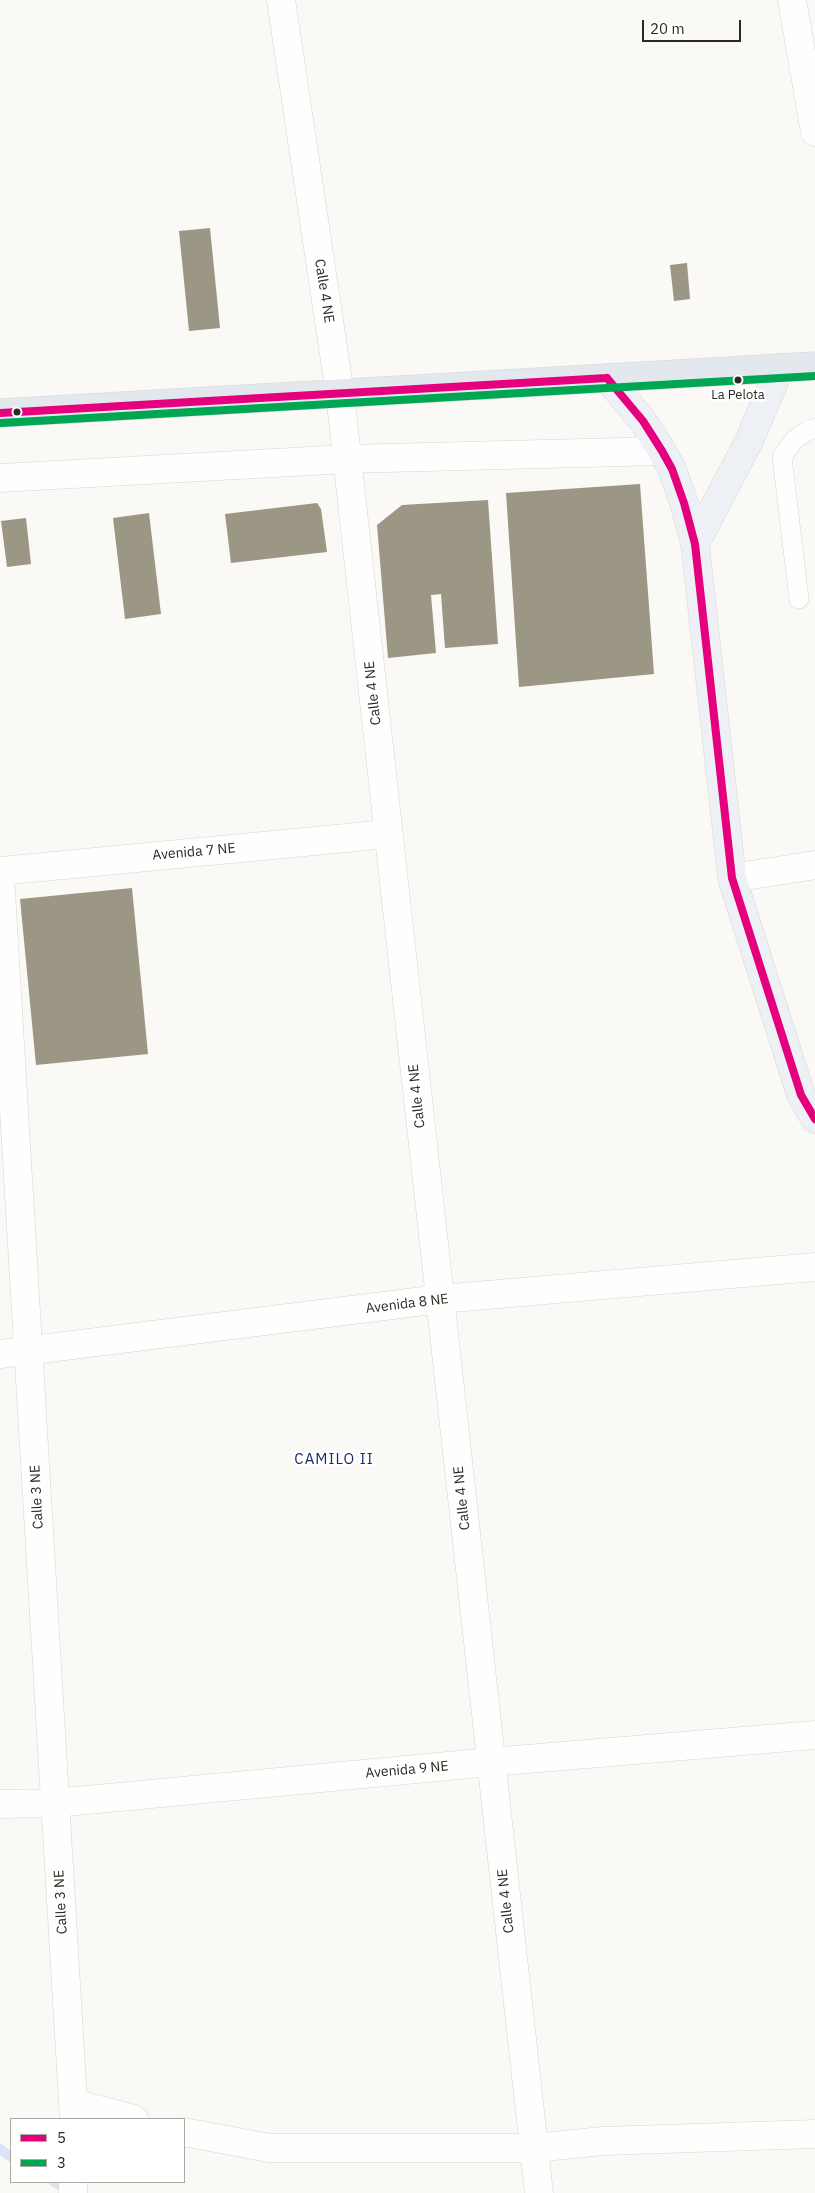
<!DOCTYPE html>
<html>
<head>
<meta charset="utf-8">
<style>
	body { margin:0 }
	#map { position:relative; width:815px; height:2193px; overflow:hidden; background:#fbf9f5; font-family:"IBM Plex Sans",sans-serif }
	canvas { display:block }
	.legend { position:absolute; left:10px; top:2118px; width:175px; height:65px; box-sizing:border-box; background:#fff; border:1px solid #aba9a6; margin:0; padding:6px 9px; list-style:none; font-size:15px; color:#2c2921 }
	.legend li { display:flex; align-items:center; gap:10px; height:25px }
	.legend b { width:25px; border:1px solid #aba9a6 }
	.scale { position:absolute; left:642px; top:20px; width:99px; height:22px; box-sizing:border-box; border:2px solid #2c2921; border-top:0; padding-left:6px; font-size:15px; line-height:18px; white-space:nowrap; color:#2c2921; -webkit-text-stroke:4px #fff; paint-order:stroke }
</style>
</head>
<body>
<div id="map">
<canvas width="815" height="2193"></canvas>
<ul class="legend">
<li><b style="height:6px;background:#e5007d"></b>5</li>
<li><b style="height:6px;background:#00a651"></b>3</li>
</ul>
<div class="scale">20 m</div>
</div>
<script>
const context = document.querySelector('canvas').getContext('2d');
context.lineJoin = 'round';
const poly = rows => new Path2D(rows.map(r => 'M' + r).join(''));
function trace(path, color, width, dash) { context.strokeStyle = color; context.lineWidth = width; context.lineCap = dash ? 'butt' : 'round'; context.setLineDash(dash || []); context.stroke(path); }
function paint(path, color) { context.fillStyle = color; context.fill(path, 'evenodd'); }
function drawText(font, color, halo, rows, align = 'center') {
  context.font = font + ' "IBM Plex Sans",sans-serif'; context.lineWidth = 5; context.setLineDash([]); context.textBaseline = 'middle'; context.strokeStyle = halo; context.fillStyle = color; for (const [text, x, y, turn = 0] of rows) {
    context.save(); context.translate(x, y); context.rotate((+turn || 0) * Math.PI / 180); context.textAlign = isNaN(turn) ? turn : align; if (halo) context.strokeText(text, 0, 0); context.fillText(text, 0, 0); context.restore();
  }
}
const stream = poly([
	[0,2149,11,2157],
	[54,2182,70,2191]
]);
const building = poly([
	[210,228,220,328,189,331,179,231],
	[687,263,690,299,674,301,670,265],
	[640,484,654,674,519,687,506,493],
	[488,500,498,644,445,648,441,594,431,595,436,653,388,658,377,525,402,505],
	[317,503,321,509,327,552,231,563,225,514],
	[149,513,161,614,125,619,113,518],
	[26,518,31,564,7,567,1,521],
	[132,888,148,1054,36,1065,20,899]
]);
const lane = poly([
	[799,599,782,457,794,440,807,431,815,428]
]);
const street = poly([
	[281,0,340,394,539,2193],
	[792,0,815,132],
	[0,478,347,459,662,451],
	[0,871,388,834],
	[0,875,74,2119],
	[732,878,815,865],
	[0,1354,440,1299,815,1267],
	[0,1804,55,1803,491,1762,815,1735],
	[73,2103,134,2119],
	[184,2132,269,2148,534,2148,603,2141,815,2134],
	[73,2193,73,2182]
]);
const primary = poly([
	[607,378,643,421,662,451,672,469,684,503,695,544,732,878,801,1095,815,1119],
	[695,544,749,441,780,368]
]);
const highway = poly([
	[0,413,815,366]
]);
const bus1 = poly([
	[607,378,643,421,662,451,672,469,684,503,695,544,732,878,801,1095,815,1119],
	[0,413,607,378]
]);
const bus2 = poly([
	[1,423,815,376]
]);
const markers = [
	[738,380,4.5,"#2c2921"],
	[17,412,4.5,"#2c2921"]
];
const busNames = [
	["La Pelota",738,395]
];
const streetNames = [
	["Calle 4 NE",324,291,81],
	["Calle 4 NE",373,693,-96],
	["Avenida 7 NE",194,852,-5],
	["Calle 4 NE",417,1096,-96],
	["Avenida 8 NE",407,1304,-7],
	["Calle 3 NE",37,1497,-93],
	["Calle 4 NE",462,1498,-96],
	["Avenida 9 NE",407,1770,-5],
	["Calle 4 NE",506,1901,-96],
	["Calle 3 NE",61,1902,-93]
];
const neighbourhoodNames = [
	["CAMILO II",334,1460]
];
trace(stream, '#d9e4f9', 10);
paint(building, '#9c9684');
trace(lane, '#d8d5cf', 20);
trace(street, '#d8d5cf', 29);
trace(primary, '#d7d6d3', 29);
trace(highway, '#d7d6d3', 29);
trace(lane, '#fefefe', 19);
trace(street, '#fefefe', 28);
trace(primary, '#edf0f5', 28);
trace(highway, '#e3e7ee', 28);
trace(bus1, '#e5007d', 8);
trace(bus2, '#00a651', 8);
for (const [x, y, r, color] of markers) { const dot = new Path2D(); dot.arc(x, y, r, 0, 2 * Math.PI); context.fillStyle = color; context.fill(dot); trace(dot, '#fff', 2); }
drawText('13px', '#2c2921', '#fff', busNames);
drawText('14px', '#2c2921', '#fff', streetNames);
context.letterSpacing = '1px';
drawText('15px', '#162d63', '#fff', neighbourhoodNames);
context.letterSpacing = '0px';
</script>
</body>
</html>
